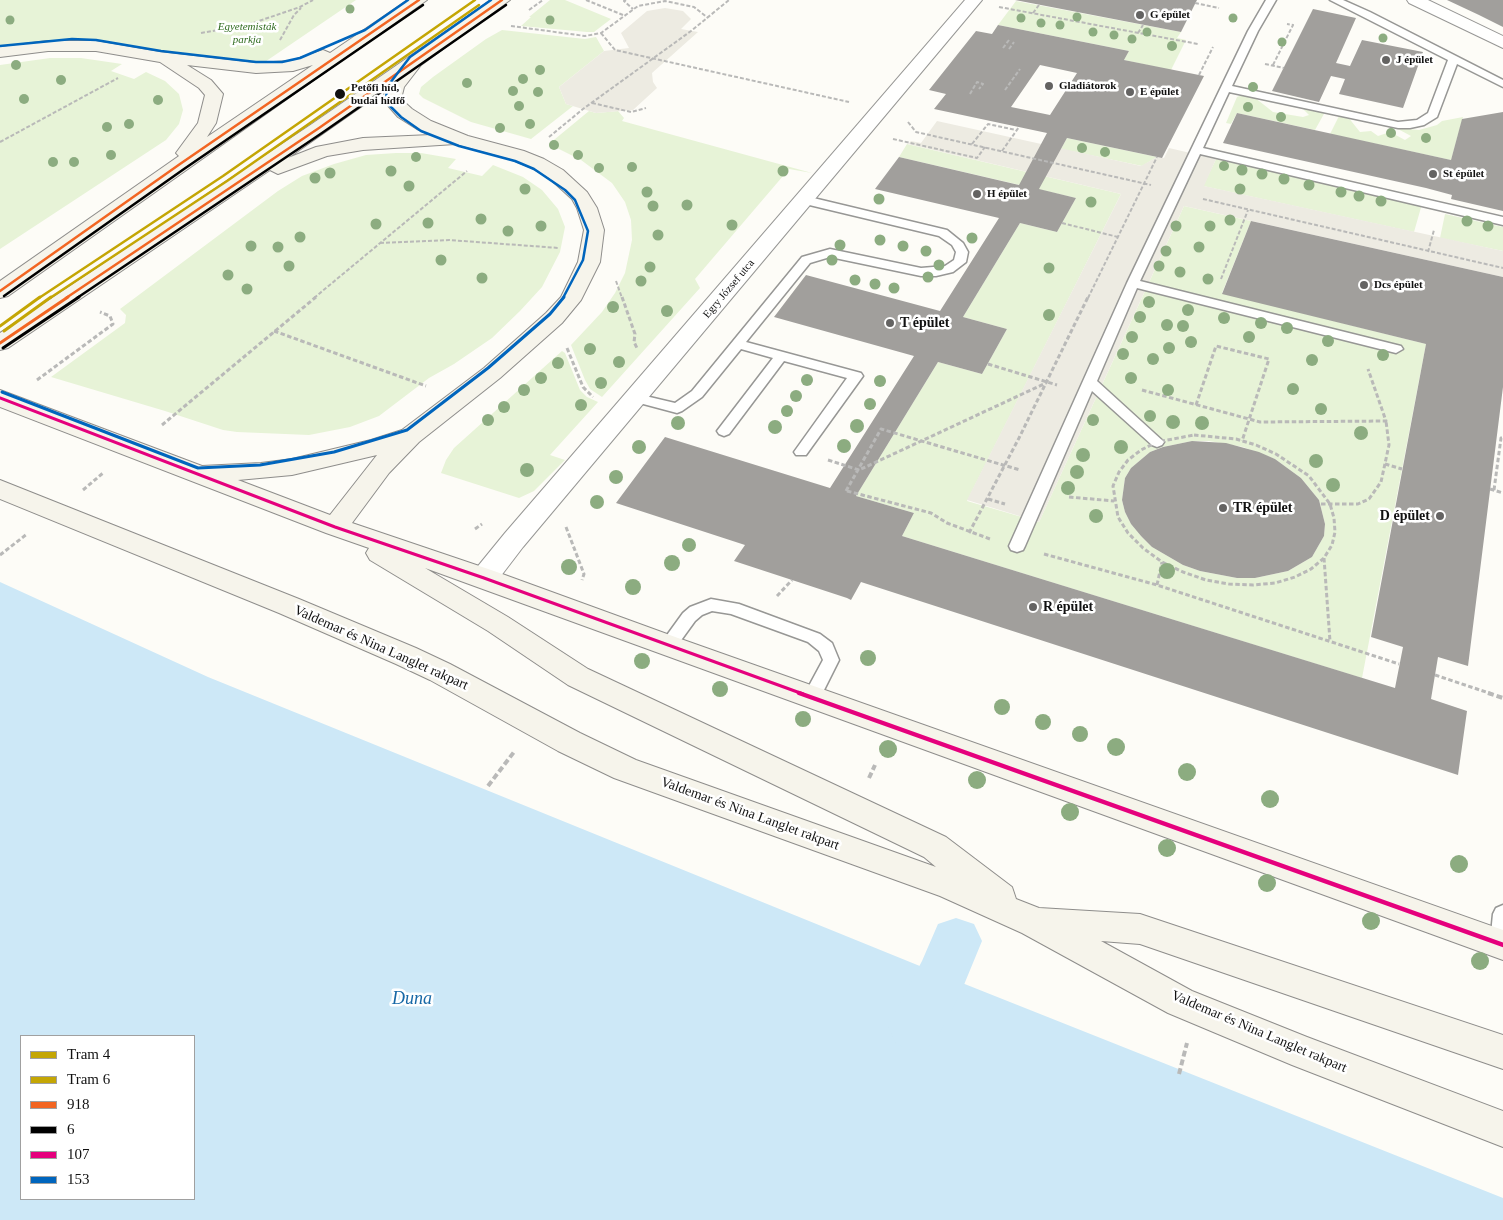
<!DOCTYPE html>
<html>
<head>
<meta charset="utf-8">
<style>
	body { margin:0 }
	#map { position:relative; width:1503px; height:1220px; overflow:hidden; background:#fdfcf7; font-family:"Times New Roman",serif }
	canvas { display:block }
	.legend { position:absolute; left:20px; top:1035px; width:175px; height:165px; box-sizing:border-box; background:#fff; border:1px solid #a0a0a0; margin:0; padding:6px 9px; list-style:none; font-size:15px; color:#111 }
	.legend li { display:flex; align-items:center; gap:10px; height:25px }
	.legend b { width:25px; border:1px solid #a0a0a0 }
</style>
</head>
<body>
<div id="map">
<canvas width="1503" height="1220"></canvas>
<ul class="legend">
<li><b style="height:6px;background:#c4a604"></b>Tram 4</li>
<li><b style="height:6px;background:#c4a604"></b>Tram 6</li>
<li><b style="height:6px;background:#f26522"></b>918</li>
<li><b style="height:6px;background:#000"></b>6</li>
<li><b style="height:6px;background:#e5007d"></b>107</li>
<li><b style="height:6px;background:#0065bd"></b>153</li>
</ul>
</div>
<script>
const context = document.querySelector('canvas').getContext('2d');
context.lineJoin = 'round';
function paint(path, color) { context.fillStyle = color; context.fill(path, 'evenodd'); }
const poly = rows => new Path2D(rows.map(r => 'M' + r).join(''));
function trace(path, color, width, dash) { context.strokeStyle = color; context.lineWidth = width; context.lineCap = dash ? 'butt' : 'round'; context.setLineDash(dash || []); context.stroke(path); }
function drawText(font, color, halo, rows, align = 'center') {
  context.font = font + ' "Times New Roman",serif'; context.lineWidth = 5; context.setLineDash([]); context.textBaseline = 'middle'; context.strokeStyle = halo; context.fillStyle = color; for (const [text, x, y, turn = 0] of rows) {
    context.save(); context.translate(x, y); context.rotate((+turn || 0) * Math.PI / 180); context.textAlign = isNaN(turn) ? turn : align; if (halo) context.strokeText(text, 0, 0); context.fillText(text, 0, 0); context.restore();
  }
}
const green = poly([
	[0,0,356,0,256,68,96,46,0,52],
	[550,0,565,0,611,19,594,32,587,32,521,26,531,17,529,17],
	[1016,1,1181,32,1177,38,1186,40,1171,70,1124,60,1129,51,998,25],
	[502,30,585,39,596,37,604,51,559,87,566,104,573,106,531,139,471,122,423,98,419,94,421,87,433,77,486,39],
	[50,58,81,58,122,64,111,71,134,79,146,72,165,81,179,94,183,110,179,124,166,140,0,249,0,65],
	[1242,95,1254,97,1273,112,1303,117,1309,115,1301,107,1325,112,1315,130,1237,113,1231,124,1226,123,1237,97],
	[589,111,596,113,618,111,624,118,622,121,812,173,789,169,695,279,700,288,602,397,590,389,585,380,571,345,602,312,615,293,625,273,632,240,631,220,625,202,612,183,581,160,549,144],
	[1339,116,1348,117,1360,132,1371,131,1378,136,1390,132,1405,140,1411,136,1396,128,1419,130,1437,125,1442,121,1463,117,1451,160,1330,134],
	[1067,138,1157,157,1142,166,1061,149],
	[907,144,1121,194,967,501,1039,522,1184,206,1251,221,1222,293,1426,344,1362,678,902,536,914,513,856,496,938,362,982,374,1007,329,963,317,1020,223,1057,232,1076,198,899,157],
	[1192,441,1209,441,1243,447,1275,459,1301,478,1319,500,1325,524,1324,536,1312,557,1288,571,1255,578,1237,578,1200,571,1183,565,1152,547,1141,536,1131,524,1125,512,1122,500,1125,478,1131,468,1150,452,1163,447],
	[396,153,421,153,456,159,448,168,482,176,493,165,523,177,542,190,558,209,565,227,560,252,542,287,520,311,492,338,454,364,429,378,379,416,350,427,309,435,237,432,223,430,165,411,51,377,125,323,126,315,120,309,278,191,302,176,334,164,366,155],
	[1216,159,1422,204,1414,232,1203,186],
	[1445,214,1503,227,1503,251,1440,238],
	[562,351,565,353,580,390,587,397,598,402,550,455,565,460,534,491,519,498,441,473,446,460,454,448]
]);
const plaza = poly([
	[665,8,683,11,691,19,681,29,698,32,652,73,653,82,657,88,633,110,596,113,566,104,559,87,604,51,629,48,621,33,647,11],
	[937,121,1141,166,1157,157,1164,158,1169,148,1216,159,1204,186,1503,251,1503,277,1184,206,1039,522,967,500,1121,194,908,144,911,141,921,143]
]);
const water = poly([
	[0,582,208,677,942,975,1503,1198,1503,1220,0,1220],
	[21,1036,194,1036,194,1199,21,1199]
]);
const canal = poly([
	[956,918,974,924,982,941,961,992,934,1044,915,1052,896,1044,888,1026,922,961,938,924,956,918]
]);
const building = poly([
	[1015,0,1197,0,1181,32],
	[1447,0,1503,0,1503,27,1479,15],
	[1313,9,1356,18,1336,63,1350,66,1362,40,1423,52,1403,108,1339,94,1345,79,1331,76,1319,102,1272,91],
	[998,25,1129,51,1124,60,1204,76,1162,158,1067,138,1039,189,1076,198,1057,232,1020,223,963,317,1007,329,982,374,938,362,856,496,914,513,902,536,1395,688,1403,647,1371,637,1426,344,1222,294,1251,221,1503,277,1503,387,1468,666,1438,657,1431,699,1467,711,1458,775,861,582,851,600,847,598,734,561,745,545,616,503,665,437,830,488,914,356,774,317,806,275,940,311,999,218,875,189,899,157,1019,185,1047,133,934,109,946,94,929,90,976,31,992,34],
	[1040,65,1077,73,1050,115,1011,107],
	[1503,112,1503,211,1451,199,1452,195,1426,188,1223,143,1237,113,1451,160,1462,119],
	[1192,441,1226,443,1259,452,1275,459,1301,478,1319,500,1325,524,1324,536,1312,557,1288,571,1255,578,1237,578,1200,571,1183,565,1152,547,1141,536,1131,524,1125,512,1122,500,1125,478,1131,468,1150,452,1163,447]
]);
const pathFar2 = poly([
	[586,0,623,15],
	[626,0,624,1,633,9],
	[1195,3,1219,8],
	[999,7,1198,44],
	[529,10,543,0],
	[1033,13,1039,5],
	[511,26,585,36,601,33,638,6,665,1,694,7,708,18],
	[201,33,247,25,300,7,313,0],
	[601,33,615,50,849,102],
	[1138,33,1143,25],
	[280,40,294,15,301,8],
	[1003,48,1009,40],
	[1009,49,1014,42],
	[1265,64,1284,68],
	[1273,65,1293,25,1287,24],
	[1199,75,1213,47],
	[1005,90,1020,69],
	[970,94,977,82,983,84,979,89],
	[592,103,631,112,646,108],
	[908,122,916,132,1151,185],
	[549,137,583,109,691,31,729,0],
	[893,139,977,158,985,147],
	[0,142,118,78],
	[972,144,988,124,1016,130],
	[1002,151,1019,127],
	[1203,199,1503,268],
	[1062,223,1118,237],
	[380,243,449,240,559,248],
	[1428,252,1434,230],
	[1221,279,1248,210],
	[616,281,622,298],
	[314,298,467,171],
	[1088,298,1157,157]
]);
const pathFar1 = poly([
	[622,297,635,334,634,342,637,348],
	[274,331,426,386],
	[567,348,583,387,593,397],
	[988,364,1057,385],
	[37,380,113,324,110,316,100,312],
	[1142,390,1260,422,1386,421,1368,369],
	[1196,405,1216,346,1269,359,1242,441],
	[162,425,316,297],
	[1194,435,1236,439,1256,445,1276,454,1309,476,1330,504,1334,518,1335,532,1332,545,1324,558,1311,569,1295,577,1275,583,1253,585,1229,584,1206,580,1183,572,1162,562,1143,548,1128,533,1118,517,1113,486,1119,472,1128,460,1141,450,1157,442,1194,435],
	[828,460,859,470,1046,383],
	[1385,464,1402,469],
	[1490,489,1503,493],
	[83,490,103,473],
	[1494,490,1501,438,1503,438],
	[846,491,881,429,1020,470],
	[847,491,931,513,947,523,990,539],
	[1069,497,1114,501],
	[988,499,1005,504],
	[1321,504,1358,504,1369,499,1381,482,1389,445,1386,421],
	[566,527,584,574,582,580],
	[475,529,482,524],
	[969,533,1019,438,1088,297],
	[1044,554,1157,585,1399,664],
	[0,555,27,534],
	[1324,558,1330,641],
	[1157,585,1162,562],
	[777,596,792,580],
	[1435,675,1492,694]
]);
const path = poly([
	[1488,693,1503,698],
	[869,778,875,765],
	[488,786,514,752],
	[1179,1074,1187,1043]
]);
const lane = poly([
	[1266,0,1276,0,1258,31,1232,86,1398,122,1417,120,1428,113,1448,60,1330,0,1343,0,1370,12,1503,80,1503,87,1457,64,1437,117,1424,125,1410,128,1398,128,1229,92,1203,148,1503,217,1503,225,1200,154,1140,281,1401,346,1403,349,1396,353,1137,288,1097,381,1164,442,1162,445,1157,447,1152,445,1092,391,1025,546,1023,550,1017,552,1011,550,1009,546,1127,283,1248,31,1266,0],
	[805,196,947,230,963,243,968,252,966,262,953,272,936,276,921,276,830,257,810,263,746,342,861,373,863,376,806,455,796,455,794,452,847,378,784,361,729,434,724,436,719,434,717,431,773,358,741,349,702,397,682,411,677,413,632,401,630,398,632,395,637,394,675,403,692,391,802,257,830,249,921,268,945,266,954,260,956,252,952,245,939,236,801,203,799,200,801,197,805,196],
	[711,599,739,604,820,634,832,643,839,660,818,702,812,704,806,702,803,697,823,660,819,651,808,642,731,614,712,611,702,615,695,621,674,650,668,652,662,650,660,646,662,642,683,613,690,607,711,599],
	[1503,905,1503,952,1500,953,1493,950,1490,944,1493,914,1496,908,1503,905]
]);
const street = poly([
	[965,0,982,0,523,547,494,585,484,588,474,585,471,578,474,571,505,533,965,0],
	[1407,0,1428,0,1503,36,1503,48,1409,3,1407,0]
]);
const secondary = poly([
	[408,0,427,0,8,296,0,298,0,281,179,156,176,153,198,123,205,95,199,88,160,62,96,51,48,51,0,57,0,47,48,41,96,41,160,52,256,63,291,61,323,50,330,53,408,0],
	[187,65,256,73,293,71,313,65,207,137,216,123,223,94,211,80,187,65],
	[491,0,510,0,421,65,404,87,401,99,412,109,431,121,468,136,524,151,544,159,563,170,587,192,597,208,604,230,600,262,581,300,562,323,500,378,419,442,389,473,352,523,494,571,678,638,1503,930,1503,960,425,568,508,617,588,669,946,837,1012,887,1016,899,1039,908,1140,914,1503,1035,1503,1069,1140,944,1101,941,1192,991,1307,1037,1503,1111,1503,1147,1292,1065,1168,1013,1022,933,940,896,614,778,558,751,430,680,396,664,279,613,0,499,0,480,299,599,416,648,450,664,580,733,636,760,936,867,924,857,568,685,488,631,370,560,366,553,369,548,326,533,0,407,0,390,202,466,261,463,292,459,371,440,402,430,484,368,546,313,561,297,578,262,584,230,577,208,572,199,549,178,530,167,510,159,455,144,363,150,327,156,278,174,270,170,8,348,0,350,0,333,312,124,491,0],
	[385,90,383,100,398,117,417,129,431,135,363,138,316,147,288,158,385,90],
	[377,455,330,515,238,480,292,475,377,455]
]);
const bus1Far1 = poly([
	[0,291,180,164,419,0],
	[66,298,319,128,502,0]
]);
const bus1 = poly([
	[0,343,68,297]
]);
const bus2Far1 = poly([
	[4,296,184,169,423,5],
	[77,298,322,133,506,5]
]);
const bus2 = poly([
	[3,348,79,297]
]);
const bus3Far1 = poly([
	[0,398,335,527,484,578,803,694]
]);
const bus3 = poly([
	[799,693,1503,945]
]);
const bus4Far1 = poly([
	[491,0,410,57,390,83,386,96,387,103,401,117,421,131,459,146,515,161,534,169,565,190,575,200,588,231,583,260,563,298],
	[0,46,72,39,96,40,161,51,256,62,282,62,300,58,365,30,408,0]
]);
const bus4 = poly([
	[2,392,198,468,260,465,334,452,407,430,488,368,550,314,564,297]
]);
const tram1Far1 = poly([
	[39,298,223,176,475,0]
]);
const tram1 = poly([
	[0,326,40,297]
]);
const tram2Far1 = poly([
	[50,298,227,181,479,5]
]);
const tram2 = poly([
	[4,331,51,297]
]);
const trees = [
	[350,9,4.5],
	[1077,17,4.5],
	[1021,18,4.5],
	[1233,18,4.5],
	[10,20,4.5],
	[550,20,4.5],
	[1041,23,4.5],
	[1060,25,4.5],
	[1093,32,4.5],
	[1147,32,4.5],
	[1114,35,4.5],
	[1383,38,4.5],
	[1132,39,4.5],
	[1282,42,4.5],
	[1172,46,5],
	[16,65,5],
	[540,70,5],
	[523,79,5],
	[61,80,5],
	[467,83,5],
	[1253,87,5],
	[513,91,5],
	[538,92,5],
	[24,99,5],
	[158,100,5],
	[519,106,5],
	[1248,107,5],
	[1281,117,5],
	[129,124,5],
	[530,124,5],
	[107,127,5],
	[500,128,5],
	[1391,133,5],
	[1426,138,5],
	[554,145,5],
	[1082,148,5],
	[1105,152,5],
	[111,155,5],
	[578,155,5],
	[416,157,5],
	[53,162,5],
	[74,162,5],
	[1224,166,5],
	[632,167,5],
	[599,168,5],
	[1242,170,5.5],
	[391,171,5.5],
	[783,171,5.5],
	[330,173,5.5],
	[1262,174,5.5],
	[315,178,5.5],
	[1284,179,5.5],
	[1309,185,5.5],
	[409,186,5.5],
	[525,189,5.5],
	[1240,189,5.5],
	[647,192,5.5],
	[1341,192,5.5],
	[1359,196,5.5],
	[879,199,5.5],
	[1381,201,5.5],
	[1091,202,5.5],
	[687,205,5.5],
	[653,206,5.5],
	[481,219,5.5],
	[1230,220,5.5],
	[1467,221,5.5],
	[428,223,5.5],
	[376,224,5.5],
	[732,225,5.5],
	[541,226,5.5],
	[1176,226,5.5],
	[1210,226,5.5],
	[1488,226,5.5],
	[508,231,5.5],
	[658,235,5.5],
	[300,237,5.5],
	[972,238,5.5],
	[880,240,5.5],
	[840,245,5.5],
	[251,246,5.5],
	[903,246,5.5],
	[278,247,5.5],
	[1199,247,5.5],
	[926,251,5.5],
	[1166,251,5.5],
	[441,260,5.5],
	[832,260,5.5],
	[939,265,5.5],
	[289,266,5.5],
	[1159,266,5.5],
	[650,267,5.5],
	[1049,268,5.5],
	[1180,272,5.5],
	[228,275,5.5],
	[928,277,5.5],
	[482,278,5.5],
	[1208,279,5.5],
	[855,280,5.5],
	[641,281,5.5],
	[875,284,5.5],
	[894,288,5.5],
	[247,289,5.5],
	[1149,302,6],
	[613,307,6],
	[1188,310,6],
	[667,311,6],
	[1049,315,6],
	[1140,317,6],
	[1224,318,6],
	[1261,323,6],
	[1167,325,6],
	[1183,326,6],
	[1287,328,6],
	[1132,337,6],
	[1249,337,6],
	[1328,341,6],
	[1191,342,6],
	[1169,348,6],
	[590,349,6],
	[1123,354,6],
	[1383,355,6],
	[1153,359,6],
	[1312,360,6],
	[619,362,6],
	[558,363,6],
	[541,378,6],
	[1131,378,6],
	[807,380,6],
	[880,381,6],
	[601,383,6],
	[1293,389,6],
	[524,390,6],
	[1168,390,6],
	[796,396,6],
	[870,404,6],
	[581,405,6],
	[504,407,6],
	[1321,409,6],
	[787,411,6],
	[1150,416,6],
	[488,420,6],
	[1093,420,6],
	[1173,422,7],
	[678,423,7],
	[1202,423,7],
	[857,426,7],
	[775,427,7],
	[1361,433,7],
	[844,446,7],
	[639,447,7],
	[1121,447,7],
	[1083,455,7],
	[1316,461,7],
	[527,470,7],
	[1077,472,7],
	[616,477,7],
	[1333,485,7],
	[1068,488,7],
	[597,502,7],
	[1096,516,7],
	[689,545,7],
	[672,563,8],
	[569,567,8],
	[1167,571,8],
	[633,587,8],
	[868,658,8],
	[642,661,8],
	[720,689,8],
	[1002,707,8],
	[803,719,8],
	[1043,722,8],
	[1080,734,8],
	[1116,747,9],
	[888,749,9],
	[1187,772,9],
	[977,780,9],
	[1270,799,9],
	[1070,812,9],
	[1167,848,9],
	[1459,864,9],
	[1267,883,9],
	[1371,921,9],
	[1480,961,9]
];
const markers = [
	[1140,15,5,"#646362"],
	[1386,60,5,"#646362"],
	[1049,86,5,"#646362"],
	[1130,92,5,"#646362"],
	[340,94,6,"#111"],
	[1433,174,5,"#646362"],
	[977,194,5,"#646362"],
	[1364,285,5,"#646362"],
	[890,323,5,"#646362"],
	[1223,508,5,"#646362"],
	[1440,516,5,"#646362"],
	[1033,607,5,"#646362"]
];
const farPoinames = [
	["G épület",1150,15],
	["J épület",1396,60],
	["Gladiátorok",1059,86],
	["E épület",1140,92],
	["St épület",1443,174],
	["H épület",987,194],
	["Dcs épület",1374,285]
];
const farParknames = [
	["Egyetemisták",247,27],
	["parkja",247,40]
];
const farStopnames = [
	["Petőfi híd,",351,88],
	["budai hídfő",351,101]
];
const farStreetnames = [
	["Egry József utca",729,289,-50]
];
const poiNames = [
	["T épület",900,323],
	["TR épület",1233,508],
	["D épület",1430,516,"right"],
	["R épület",1043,607]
];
const streetNames = [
	["Valdemar és Nina Langlet rakpart",381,648,24],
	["Valdemar és Nina Langlet rakpart",750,814,20],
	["Valdemar és Nina Langlet rakpart",1259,1032,23]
];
const nearWaternames = [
	["Duna",412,999]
];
paint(green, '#e7f3d7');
paint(plaza, '#edebe2');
paint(water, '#cde8f7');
paint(canal, '#cde8f7');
paint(building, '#a19f9c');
trace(lane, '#979795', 3);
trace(street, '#979795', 2);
trace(secondary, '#8e8d8b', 2);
trace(pathFar2, '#b9b9b8', 2, [4, 2]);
trace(pathFar1, '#b9b9b8', 3, [4.5, 2.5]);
trace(path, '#b9b9b8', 4, [6, 3]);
paint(lane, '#fffffe');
paint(street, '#fffffe');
paint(secondary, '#f6f4eb');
trace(bus1Far1, '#f26522', 2.5);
trace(bus1, '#f26522', 3);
trace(bus2Far1, '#000', 2.5);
trace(bus2, '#000', 3);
trace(bus3Far1, '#e5007d', 3);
trace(bus3, '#e5007d', 4.5);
trace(bus4Far1, '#0065bd', 2.5);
trace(bus4, '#0065bd', 3);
trace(tram1Far1, '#c4a604', 2.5);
trace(tram1, '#c4a604', 3);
trace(tram2Far1, '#c4a604', 2.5);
trace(tram2, '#c4a604', 3);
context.fillStyle = '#8cac80';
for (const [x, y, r] of trees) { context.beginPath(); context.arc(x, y, r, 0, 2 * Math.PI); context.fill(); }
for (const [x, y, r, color] of markers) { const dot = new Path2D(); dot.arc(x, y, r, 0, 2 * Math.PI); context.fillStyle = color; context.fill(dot); trace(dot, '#fff', 2); }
drawText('bold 11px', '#111', '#fff', farPoinames, 'left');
drawText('italic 11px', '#2f6b1f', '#fff', farParknames);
drawText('bold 11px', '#111', '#fff', farStopnames, 'left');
drawText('11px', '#111', '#fff', farStreetnames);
drawText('bold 14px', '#111', '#fff', poiNames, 'left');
drawText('14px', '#111', '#fff', streetNames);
drawText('italic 18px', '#1768a6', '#fff', nearWaternames);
</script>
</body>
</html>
